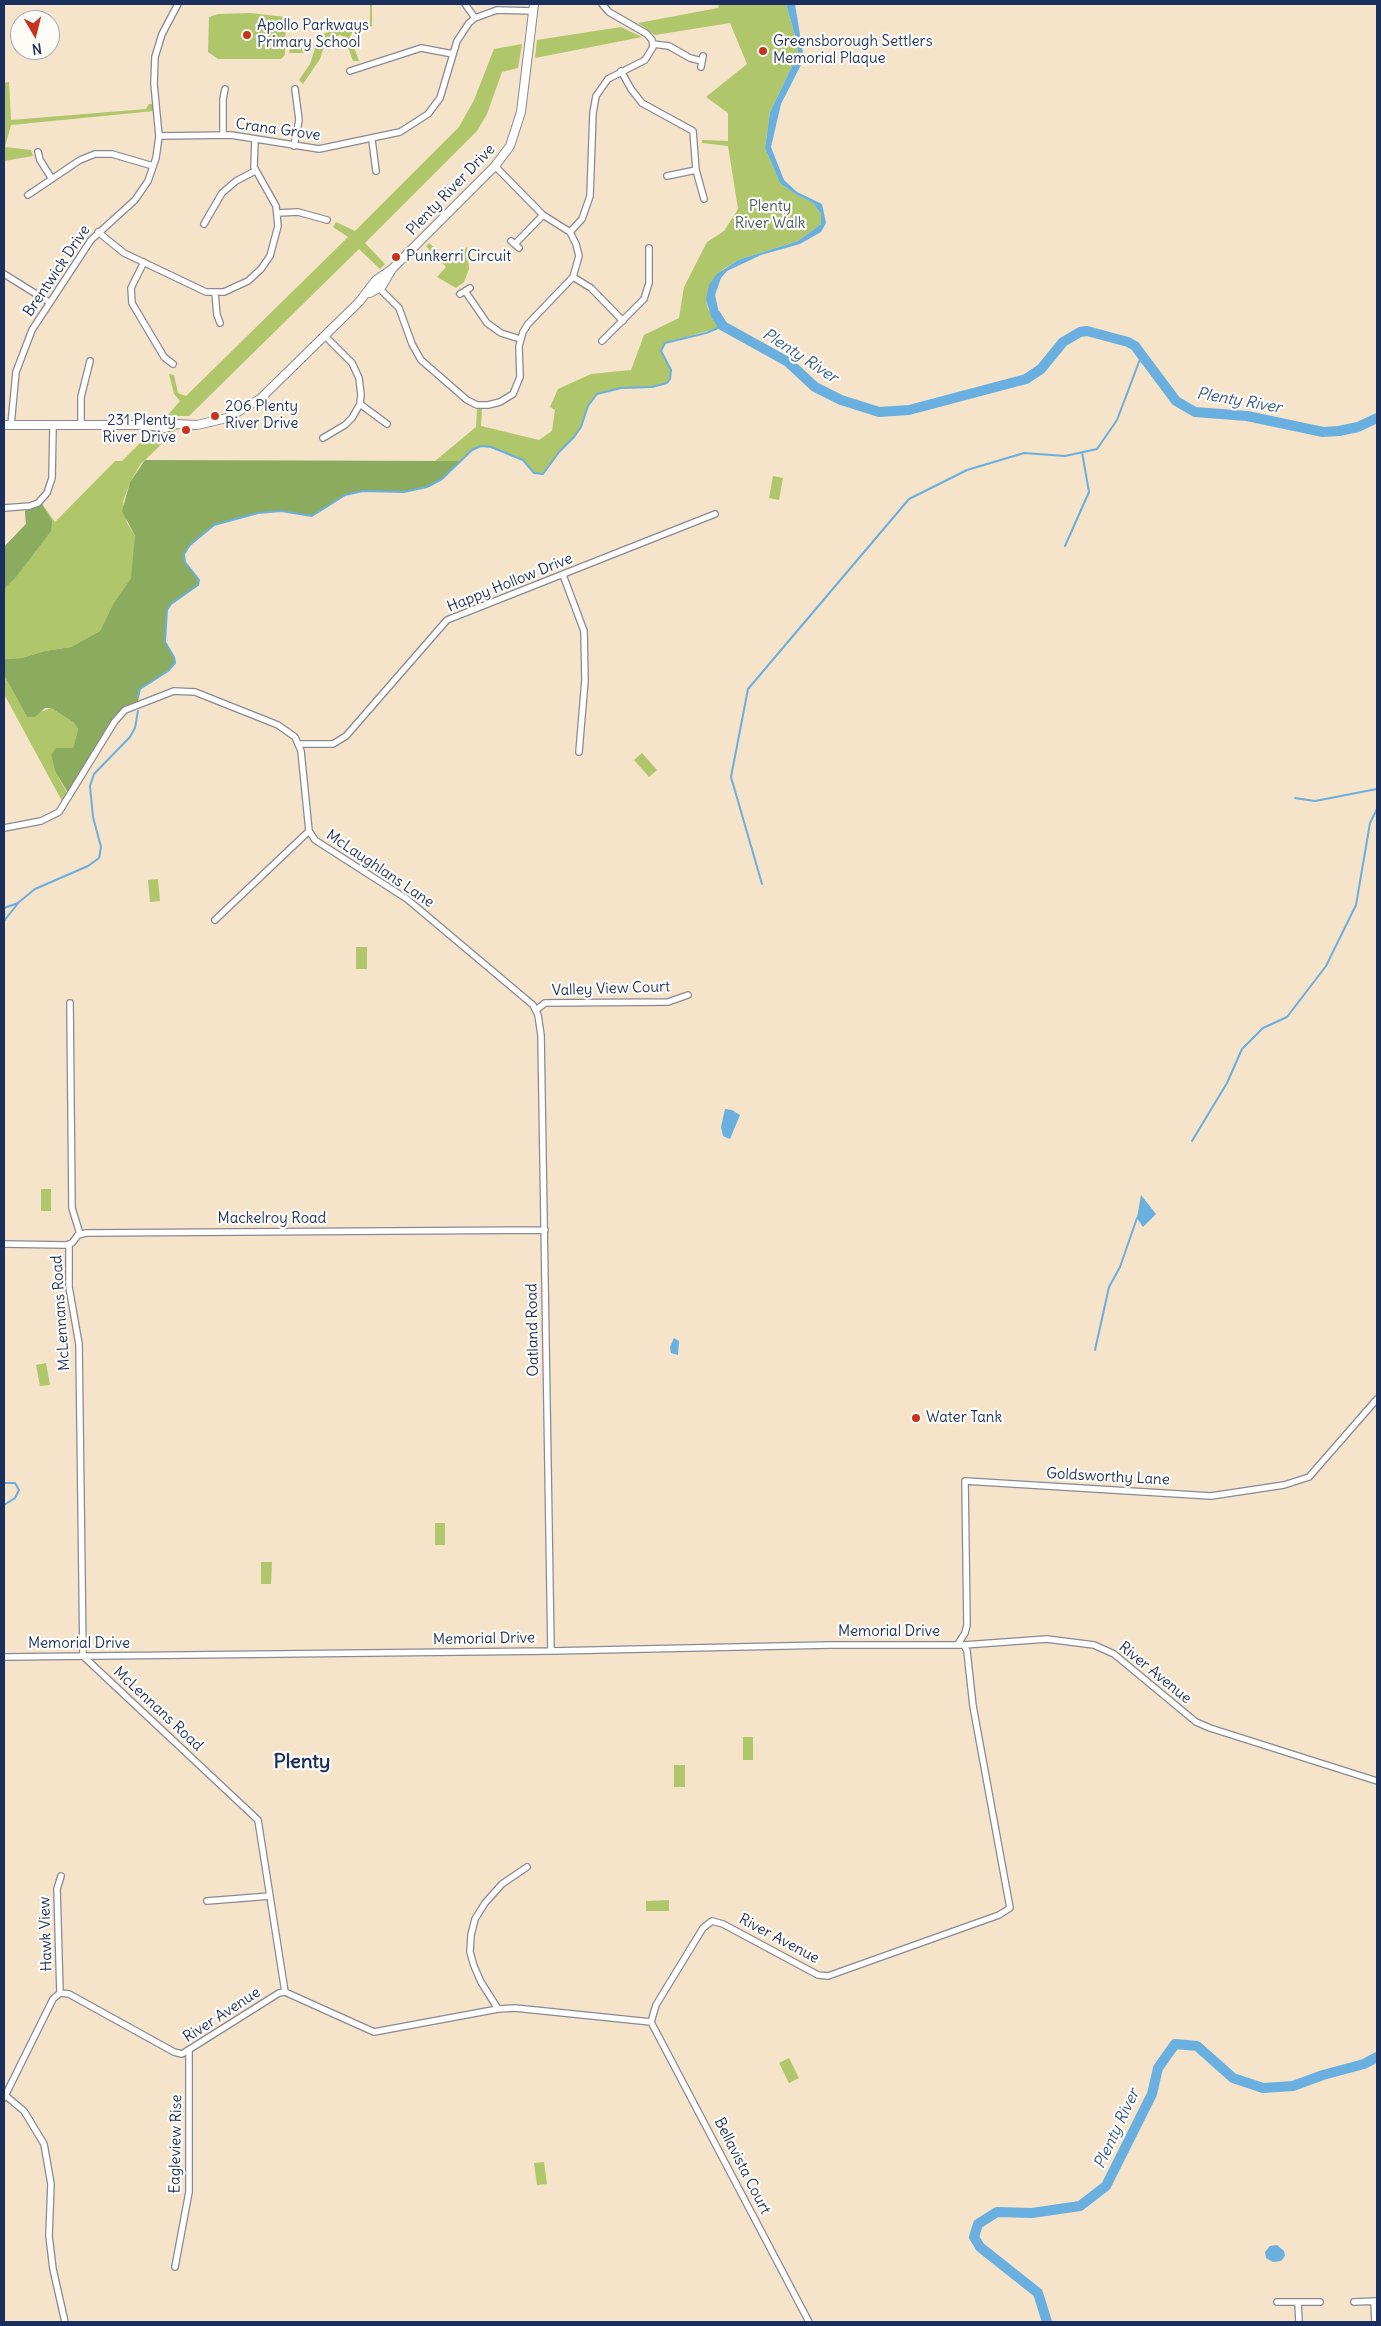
<!DOCTYPE html>
<html>
<head>
<meta charset="utf-8">
<style>
	body { margin:0 }
	#map { position:relative; width:1381px; height:2326px; overflow:hidden; background:#f5e3ca; font-family:Delius,sans-serif }
	canvas { display:block }
	.frame { position:absolute; inset:0; border:5px solid #1b2f5e; pointer-events:none }
	.north { position:absolute; left:10px; top:10px; width:50px; height:50px; box-sizing:border-box; background:#fdfcf7; border:1px solid #a3aaba; border-radius:50%; rotate:172deg; font-size:14px; font-weight:700; line-height:20px; text-align:center; color:#1b2f5e }
	.north::after { content:''; display:block; margin:auto; width:18px; height:22px; background:#c8321e; clip-path:polygon(50% 0,100% 100%,50% 72%,0 100%) }
</style>
</head>
<body>
<div id="map">
<canvas width="1381" height="2326"></canvas>
<div class="frame"></div>
<div class="north">N</div>
</div>
<script>
const context = document.querySelector('canvas').getContext('2d');
context.lineJoin = 'round';
function paint(path, color) { context.fillStyle = color; context.fill(path, 'evenodd'); }
const poly = rows => new Path2D(rows.map(r => 'M' + r).join(''));
function trace(path, color, width, dash) { context.strokeStyle = color; context.lineWidth = width; context.lineCap = dash ? 'butt' : 'round'; context.setLineDash(dash || []); context.stroke(path); }
function drawText(font, color, halo, rows, align = 'center') {
  context.font = font + ' Delius,sans-serif'; context.lineWidth = 4.5; context.setLineDash([]); context.textBaseline = 'middle'; context.strokeStyle = halo; context.fillStyle = color; for (const [text, x, y, turn = 0] of rows) {
    context.save(); context.translate(x, y); context.rotate((+turn || 0) * Math.PI / 180); context.textAlign = isNaN(turn) ? turn : align; if (halo) context.strokeText(text, 0, 0); context.fillText(text, 0, 0); context.restore();
  }
}
const green = poly([
	[370,4,372,4,372,26,353,32,350,36,359,61,353,61,344,37,340,35,326,40,320,59,303,84,299,80,310,64,319,36,330,31,347,30,368,25,370,21],
	[719,4,786,4,797,43,798,54,770,112,765,148,780,183,795,194,813,203,821,214,821,224,798,241,738,260,722,270,706,300,708,309,721,327,665,343,661,351,671,370,670,379,667,383,652,387,621,388,597,394,588,406,581,427,574,437,559,452,543,474,534,473,523,460,490,447,481,446,472,450,460,461,435,461,476,427,477,409,482,409,481,426,539,440,552,431,555,410,550,407,558,389,591,374,631,370,644,335,679,318,684,287,707,242,724,231,738,209,728,146,702,143,702,140,728,141,728,113,706,97,747,64,730,23,655,35,638,23,718,8],
	[250,13,286,17,285,55,281,59,218,59,208,52,209,17,218,14],
	[621,27,642,37,535,58,537,40],
	[522,44,518,68,502,72,487,114,477,131,365,243,385,264,380,269,359,249,189,416,167,416,180,401,174,394,169,374,174,375,178,393,186,396,348,237,333,227,336,222,355,231,459,127,474,100,494,49],
	[290,48,309,48,309,53,289,53],
	[9,82,11,120,146,109,149,104,153,104,154,111,11,125,5,147,31,150,33,156,4,161,4,83],
	[429,243,452,262,467,247,469,269,464,282,456,288,437,277,446,267,426,246],
	[156,427,177,429,140,465,130,482,123,502,127,523,135,536,134,568,131,578,113,604,100,631,71,647,45,651,22,658,4,659,4,547,26,524,25,511,42,504,55,522,115,461,122,461],
	[773,476,783,478,779,500,769,498],
	[4,675,27,717,51,708,73,722,78,729,73,748,59,748,51,755,55,771,68,795,63,803,4,694],
	[642,753,657,770,649,777,634,760],
	[158,879,160,901,150,902,148,880],
	[356,947,367,947,367,969,356,969],
	[41,1189,51,1189,51,1211,41,1211],
	[46,1363,50,1385,40,1386,36,1365],
	[435,1523,445,1523,445,1545,435,1545],
	[261,1562,272,1562,271,1584,261,1584],
	[743,1737,753,1737,753,1760,743,1760],
	[674,1765,685,1765,685,1787,674,1787],
	[669,1900,669,1911,646,1911,646,1901],
	[789,2058,799,2078,789,2083,779,2063],
	[544,2162,547,2184,537,2185,534,2163]
]);
const forest = poly([
	[145,460,460,461,442,479,427,487,404,492,363,491,345,495,312,516,281,511,258,513,214,525,201,535,190,545,184,554,185,562,199,580,198,585,171,604,167,611,165,642,174,657,175,663,168,671,140,689,138,702,117,714,68,793,55,771,51,755,56,748,73,748,78,729,73,722,51,708,45,708,35,717,27,717,4,675,4,659,22,658,45,651,71,647,100,631,113,604,131,578,135,536,122,511,130,482],
	[42,504,52,521,51,531,16,577,4,589,4,547,26,524,25,511]
]);
const water = poly([
	[786,4,795,4,804,59,781,104,771,147,784,180,797,192,822,204,826,223,821,232,800,244,761,255,727,271,721,278,715,295,719,313,727,325,721,327,711,316,706,300,709,285,717,274,738,260,798,241,821,224,821,214,813,203,795,194,780,183,765,148,770,112,798,54,797,43],
	[725,1109,732,1110,740,1115,730,1139,723,1136,721,1127],
	[1141,1195,1156,1214,1143,1227,1137,1218],
	[674,1338,679,1341,678,1355,671,1353,670,1347],
	[1277,2245,1284,2251,1285,2256,1281,2261,1273,2262,1266,2258,1265,2252,1270,2246]
]);
const stream = poly([
	[1065,546,1089,492,1082,452],
	[138,697,140,689,168,671,175,663,174,657,165,642,167,610,171,604,198,585,199,580,185,562,184,554,190,545,214,525,258,513,281,511,312,516,345,495,363,491,404,492,427,487,442,479,472,450,481,446,491,447,523,460,534,473,543,474,559,452,574,437,581,427,588,406,597,394,621,388,652,387,667,383,670,379,671,370,661,351,665,343,706,333,723,326],
	[1295,798,1315,801,1377,789],
	[762,884,731,777,748,689,909,499,967,470,1024,453,1065,456,1097,449,1117,420,1142,354],
	[4,908,18,903],
	[4,921,19,902,35,889,88,866,99,858,101,847,93,817,90,786,94,774,130,737,135,728,138,711],
	[1192,1141,1227,1083,1242,1049,1263,1028,1287,1017,1326,966,1356,905,1370,823,1377,809],
	[1095,1350,1109,1287,1120,1267,1137,1218],
	[4,1483,15,1483,19,1490,15,1498,4,1505]
]);
const river = poly([
	[716,315,723,326,788,362,815,387,841,400,879,412,909,410,1026,379,1041,369,1063,342,1080,332,1087,331,1128,342,1135,346,1176,401,1195,412,1247,416,1323,432,1339,431,1358,427,1377,418],
	[1047,2322,1038,2293,980,2247,974,2237,978,2224,997,2212,1032,2213,1080,2206,1106,2186,1152,2094,1158,2068,1175,2044,1197,2046,1233,2078,1263,2088,1293,2086,1323,2075,1364,2064,1377,2057]
]);
const minor = poly([
	[465,4,475,18],
	[653,44,669,46,690,58,702,61],
	[701,67,703,56],
	[350,71,421,48,453,54],
	[621,71,631,89,642,103,693,131,696,170,704,199],
	[223,135,223,99,225,89],
	[159,136,231,135,319,149,400,132,428,114,440,98,457,41,469,23,475,18,497,10,533,11],
	[372,140,376,171],
	[294,146,299,120,295,89],
	[38,152,40,160,52,179],
	[667,176,696,170],
	[28,195,80,160,95,154,112,154,153,166],
	[278,213,298,212,327,220],
	[204,224,222,193,236,181,255,171],
	[98,232,124,253,206,292,224,292,248,281,261,269,270,256,278,226,276,206,254,167,255,139],
	[570,232,582,219,590,196,593,113,596,96,608,79,645,60,653,47,652,40,647,34,609,12,602,4],
	[511,241,519,248],
	[515,244,543,215],
	[144,262,131,288,132,303,164,357,173,364],
	[4,274,49,302],
	[573,277,591,288,623,321],
	[379,288,399,308,412,344,421,360,467,400,477,405,488,405,500,402,513,394,520,377,519,346,523,332,528,324,573,277,579,256,576,244,570,232,543,215,495,166],
	[465,291,487,323,501,333,520,339],
	[215,293,217,315,220,323],
	[460,294,470,288],
	[602,341,644,299,649,283,649,248],
	[360,404,387,424],
	[11,425,16,372,32,330,91,240,135,200,148,181,156,158,159,136,154,84,155,57,162,34,178,4],
	[81,425,81,397,90,361],
	[323,438,345,425,352,418,360,404,361,395,359,378,352,363,324,335],
	[4,508,30,506,38,503,47,493,52,478,53,428],
	[563,575,584,631,585,680,579,752],
	[299,744,333,744,346,736,447,620,715,514],
	[4,828,41,821,59,812,115,721,125,710,174,691,195,692,278,725,295,737,301,751,309,831,315,840,407,899,533,1005,538,1015,541,1035,551,1651],
	[215,920,309,831],
	[70,1003,72,1208,80,1234],
	[536,1010,545,1003,668,1002,688,995],
	[4,1244,66,1245,72,1243,78,1235,86,1233,545,1230],
	[69,1244,69,1287,79,1344,83,1656,258,1820,285,1992],
	[958,1644,965,1633,967,1625,965,1481,1211,1496,1284,1485,1309,1477,1377,1399],
	[4,1657,551,1651,830,1645,964,1645,1047,1639,1094,1645,1114,1654,1196,1722,1210,1728,1377,1781],
	[207,1901,270,1896],
	[60,1993,57,1889,61,1876],
	[498,2009,481,1982,474,1966,470,1952,471,1935,475,1919,485,1903,502,1884,527,1867],
	[651,2022,656,2005,703,1928,712,1921,723,1924,818,1975,828,1976,999,1915,1010,1908,973,1706,967,1651,964,1645],
	[651,2022,809,2322],
	[6,2096,24,2111,44,2144,51,2184,49,2236,53,2269,65,2322],
	[4,2098,53,1999,60,1993,69,1994,174,2052,182,2054,279,1993,285,1992,374,2032,498,2009,515,2008,651,2022],
	[175,2267,189,2192,189,2051],
	[1277,2302,1320,2302],
	[1298,2302,1299,2322],
	[1354,2302,1377,2301],
	[1374,2302,1375,2322]
]);
const tertiary = poly([
	[370,293,382,286,392,269,495,166,510,146,521,112,534,4],
	[4,425,148,425,165,428,176,424,197,425,227,418,260,399,359,302,376,280,392,269]
]);
const markers = [
	[247,35,5,"#c8321e"],
	[763,51,5,"#c8321e"],
	[396,257,5,"#c8321e"],
	[215,416,5,"#c8321e"],
	[186,430,5,"#c8321e"],
	[916,1418,5,"#c8321e"]
];
const poiNames = [
	["Apollo Parkways",257,26],
	["Primary School",257,43],
	["Greensborough Settlers",773,42],
	["Memorial Plaque",773,59],
	["Punkerri Circuit",406,257],
	["206 Plenty",225,407],
	["River Drive",225,424],
	["231 Plenty",176,421,"right"],
	["River Drive",176,438,"right"],
	["Water Tank",926,1418]
];
const streetNames = [
	["Crana Grove",278,130,8],
	["Plenty River Drive",451,190,-46],
	["Brentwick Drive",57,271,-56],
	["Happy Hollow Drive",510,583,-22],
	["McLaughlans Lane",380,869,34],
	["Valley View Court",611,989,-2],
	["Mackelroy Road",272,1219],
	["McLennans Road",61,1313,-94],
	["Oatland Road",533,1330,-91],
	["Goldsworthy Lane",1108,1477,3],
	["Memorial Drive",889,1632],
	["Memorial Drive",484,1639,-1],
	["Memorial Drive",79,1644],
	["River Avenue",1155,1673,39],
	["McLennans Road",158,1709,43],
	["Hawk View",46,1934,-92],
	["River Avenue",779,1939,28],
	["River Avenue",222,2015,-33],
	["Eagleview Rise",176,2144,-89],
	["Bellavista Court",742,2166,63]
];
const parkNames = [
	["Plenty",770,207],
	["River Walk",770,224]
];
const waterNames = [
	["Plenty River",800,356,33],
	["Plenty River",1239,401,10],
	["Plenty River",1117,2129,-65]
];
const districtNames = [
	["Plenty",302,1762]
];
paint(green, '#afc66b');
paint(forest, '#8bab5f');
paint(water, '#69afe0');
trace(stream, '#69afe0', 2);
trace(river, '#69afe0', 10);
trace(minor, '#888994', 8);
trace(tertiary, '#888994', 10);
trace(minor, '#fff', 5.5);
trace(tertiary, '#fff', 8);
for (const [x, y, r, color] of markers) { const dot = new Path2D(); dot.arc(x, y, r, 0, 2 * Math.PI); context.fillStyle = color; context.fill(dot); trace(dot, '#fdfcf7', 2); }
drawText('15px', '#1b2f5e', '#fdfcf7', poiNames, 'left');
drawText('15px', '#1b2f5e', '#fdfcf7', streetNames);
drawText('15px', '#475c62', '#fdfcf7', parkNames);
drawText('italic 16px', '#365c8c', '#fdfcf7', waterNames);
drawText('bold 20px', '#1b2f5e', '#fdfcf7', districtNames);
</script>
</body>
</html>
